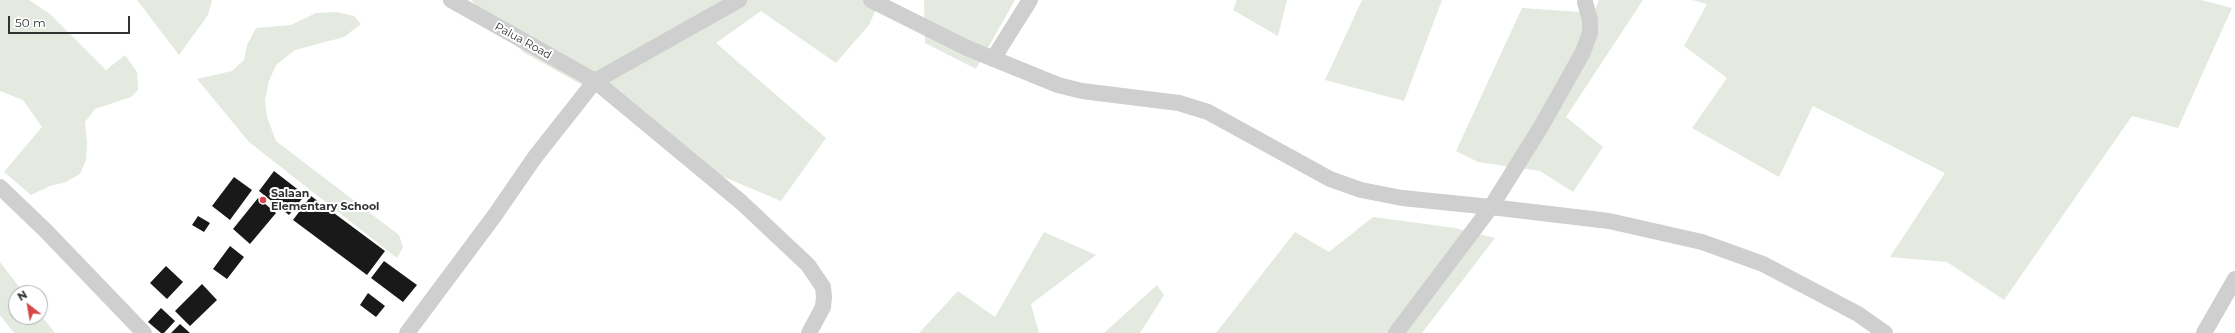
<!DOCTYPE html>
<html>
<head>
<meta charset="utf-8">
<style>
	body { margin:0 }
	#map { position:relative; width:2235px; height:333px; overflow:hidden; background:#fff; font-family:Montserrat,sans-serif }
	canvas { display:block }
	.north { position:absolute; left:8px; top:285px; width:40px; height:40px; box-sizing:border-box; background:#fff; border:1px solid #adadad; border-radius:50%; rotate:329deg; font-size:11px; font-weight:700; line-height:16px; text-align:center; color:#323232 }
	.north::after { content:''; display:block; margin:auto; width:14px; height:18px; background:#d5484b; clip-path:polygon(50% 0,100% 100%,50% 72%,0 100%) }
	.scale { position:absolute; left:8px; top:16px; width:122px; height:18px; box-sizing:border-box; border:2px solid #323232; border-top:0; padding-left:5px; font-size:12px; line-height:14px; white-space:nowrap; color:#323232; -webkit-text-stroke:3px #fff; paint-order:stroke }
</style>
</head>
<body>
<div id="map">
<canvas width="2235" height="333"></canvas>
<div class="north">N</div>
<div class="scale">50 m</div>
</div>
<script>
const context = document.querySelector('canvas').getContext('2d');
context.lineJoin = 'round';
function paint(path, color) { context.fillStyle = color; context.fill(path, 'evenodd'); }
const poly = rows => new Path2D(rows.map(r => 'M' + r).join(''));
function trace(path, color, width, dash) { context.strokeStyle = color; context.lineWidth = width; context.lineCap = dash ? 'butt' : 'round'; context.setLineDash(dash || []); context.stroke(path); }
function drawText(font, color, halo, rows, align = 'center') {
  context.font = font + ' Montserrat,sans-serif'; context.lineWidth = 4; context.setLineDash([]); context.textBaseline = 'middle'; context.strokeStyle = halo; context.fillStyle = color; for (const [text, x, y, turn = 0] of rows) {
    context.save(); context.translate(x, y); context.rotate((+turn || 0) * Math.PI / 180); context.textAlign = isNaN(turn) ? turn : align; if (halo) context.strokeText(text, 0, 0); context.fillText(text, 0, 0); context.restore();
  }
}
const green = poly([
	[0,0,29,0,50,14,106,70,125,55,137,72,138,90,131,97,95,109,85,122,87,143,86,160,80,174,66,182,50,186,31,195,4,172,42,127,23,100,0,91],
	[137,0,212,0,208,15,179,55],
	[471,0,880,0,869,25,836,63,761,11,716,43,826,138,781,201,674,156,611,101,523,52],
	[924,0,1015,0,976,69,925,43],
	[1237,0,1287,0,1278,36,1233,10],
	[1362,0,1442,0,1404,101,1325,80],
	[1599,0,1643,0,1566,117,1603,147,1573,192,1540,171,1478,162,1456,151,1522,8,1594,13],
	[1692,0,2201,0,2232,8,2178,128,2132,116,2004,300,1947,262,1890,257,1945,173,1813,106,1779,177,1692,128,1727,78,1684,46,1707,4],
	[337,12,354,16,361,24,344,37,295,50,276,65,269,81,265,100,267,117,276,141,399,235,403,247,397,258,249,142,197,79,232,71,244,60,247,45,256,28,291,25,316,13],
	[1373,217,1455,228,1495,238,1422,333,1216,333,1295,232,1329,252],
	[1044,232,1096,255,1031,304,1039,333,919,333,958,291,995,317],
	[0,262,24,293,16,293,16,317,40,317,40,314,55,333,14,333,0,315],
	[1157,285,1164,295,1140,333,1104,333]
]);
const building = poly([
	[274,171,305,195,289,215,259,191],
	[234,177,252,190,230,220,212,206],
	[311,196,385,251,367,275,293,220],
	[258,198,276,213,250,244,233,229],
	[198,216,210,223,204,232,192,225],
	[230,246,244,257,227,279,213,269],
	[384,261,417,285,403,302,371,278],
	[166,266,183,282,167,299,150,283],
	[202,284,217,300,190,326,175,311],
	[368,293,385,306,376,317,360,305],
	[161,308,175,321,164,333,161,333,148,322],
	[180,324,190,333,171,333]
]);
const street = poly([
	[451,0,595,81,741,202,808,265,823,287,824,297,823,307,809,333],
	[871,0,967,48,1058,85,1082,91,1179,103,1208,112,1330,179,1361,190,1402,198,1491,207,1609,221,1702,242,1763,264,1858,314,1885,333],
	[993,59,1030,0],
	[0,187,45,230,144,333],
	[407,333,495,215,535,157,595,81,739,0],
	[1396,333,1491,207,1542,125,1583,52,1590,33,1590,20,1585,2],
	[2204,333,2235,279]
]);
const markers = [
	[263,200,4,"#d5484b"]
];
const streetNames = [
	["Palua Road",523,41,29]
];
const poiNames = [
	["Salaan",271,194],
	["Elementary School",271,207]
];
paint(green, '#e4eadf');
paint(building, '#191919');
trace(street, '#cfcfcf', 16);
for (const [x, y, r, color] of markers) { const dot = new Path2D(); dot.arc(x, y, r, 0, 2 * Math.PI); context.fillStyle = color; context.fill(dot); trace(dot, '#fff', 1.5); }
drawText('11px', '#323232', '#fff', streetNames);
drawText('bold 11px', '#323232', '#fff', poiNames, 'left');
</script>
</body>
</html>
